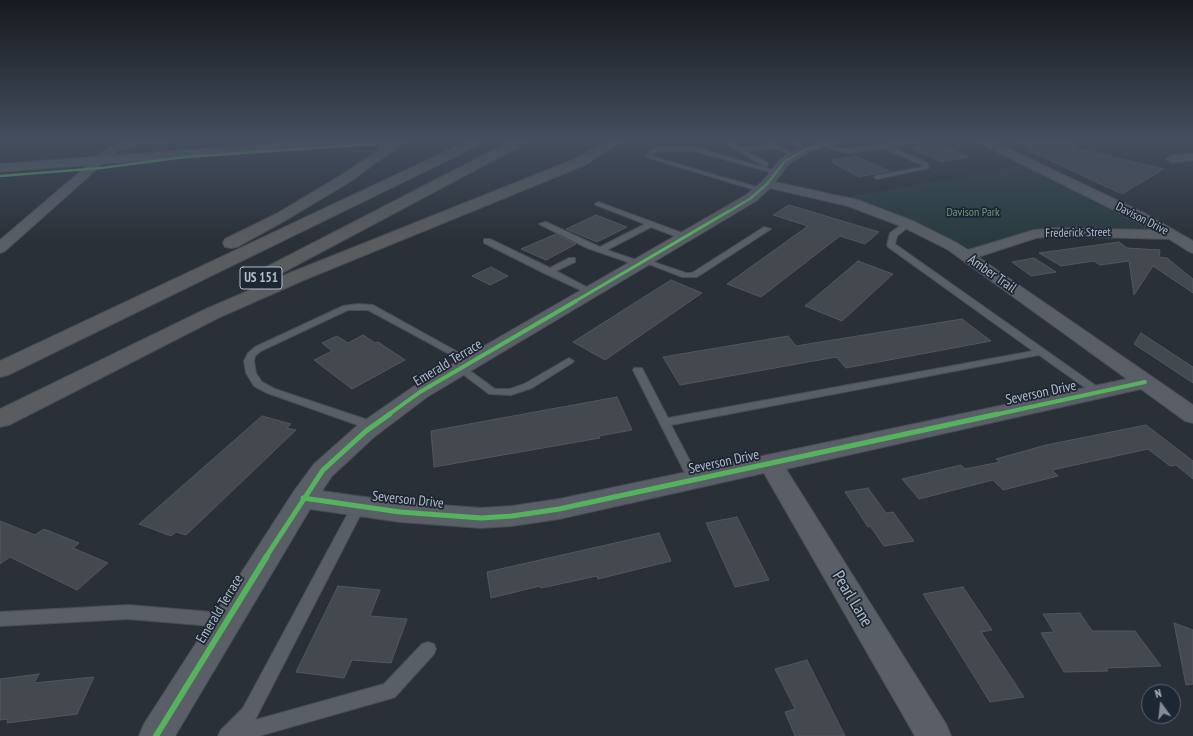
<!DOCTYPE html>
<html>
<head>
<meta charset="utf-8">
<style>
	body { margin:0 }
	#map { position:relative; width:1193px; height:736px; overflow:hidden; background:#2a3038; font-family:"PT Sans Narrow",sans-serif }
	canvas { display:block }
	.north { position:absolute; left:1141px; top:684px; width:40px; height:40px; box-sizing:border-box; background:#1d2633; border:1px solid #59626f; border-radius:50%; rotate:345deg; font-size:11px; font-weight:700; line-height:16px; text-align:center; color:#b4bcc9 }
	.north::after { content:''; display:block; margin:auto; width:14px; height:18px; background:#848b96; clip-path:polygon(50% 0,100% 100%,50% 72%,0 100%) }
</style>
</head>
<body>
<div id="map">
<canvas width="1193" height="736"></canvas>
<div class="north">N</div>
</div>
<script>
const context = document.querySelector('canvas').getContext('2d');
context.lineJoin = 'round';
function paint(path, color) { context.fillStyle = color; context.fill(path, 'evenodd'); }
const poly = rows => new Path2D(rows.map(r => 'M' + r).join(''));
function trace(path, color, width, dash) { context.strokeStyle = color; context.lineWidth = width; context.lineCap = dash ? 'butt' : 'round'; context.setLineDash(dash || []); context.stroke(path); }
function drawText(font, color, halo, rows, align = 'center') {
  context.font = font + ' "PT Sans Narrow",sans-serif'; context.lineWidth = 3.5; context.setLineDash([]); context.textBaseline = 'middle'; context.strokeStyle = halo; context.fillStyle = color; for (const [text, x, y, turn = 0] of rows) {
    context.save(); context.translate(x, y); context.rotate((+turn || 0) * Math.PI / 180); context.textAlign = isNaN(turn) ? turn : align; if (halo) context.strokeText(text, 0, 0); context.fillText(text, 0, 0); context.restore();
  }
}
const green = poly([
	[1031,164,1166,231,1055,232,966,256,952,246,837,199]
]);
const building = poly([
	[1006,140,1075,140,1075,148,1164,169,1122,194,1006,140],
	[937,144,969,157,941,162,910,148,937,144],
	[856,156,889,171,859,177,833,163,836,162,831,160,856,156],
	[789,205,879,232,865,244,840,236,761,297,727,284,808,226,773,215,789,205],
	[596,215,627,227,597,242,566,229,596,215],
	[556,234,576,244,546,260,521,249,556,234],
	[1119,242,1127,248,1160,250,1159,257,1167,258,1193,279,1193,293,1153,266,1134,295,1129,261,1100,265,1094,261,1061,266,1039,253,1119,242],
	[1034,258,1056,272,1031,276,1012,262,1034,258],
	[858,261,893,274,842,321,805,306,858,261],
	[491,267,508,276,490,285,472,276,491,267],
	[671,280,702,293,605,360,573,342,671,280],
	[962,319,991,341,846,368,836,357,680,385,663,357,788,336,796,346,962,319],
	[1141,333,1193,367,1193,383,1134,344,1141,333],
	[363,335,375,343,378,342,405,360,352,389,314,360,332,351,322,343,337,336,348,343,363,335],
	[617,397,632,430,599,436,600,438,434,467,431,431,617,397],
	[262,416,291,424,287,428,296,430,186,535,176,532,171,536,139,524,262,416],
	[1146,425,1193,461,1193,479,1176,465,1170,466,1148,449,1052,470,1058,476,1003,490,993,480,919,499,902,479,961,465,965,469,1000,462,996,459,1046,445,1146,425],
	[868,488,886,513,893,512,914,541,884,546,870,526,868,527,845,492,868,488],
	[737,517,769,580,735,587,706,523,737,517],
	[0,521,35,535,44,529,79,543,73,548,108,563,77,590,10,557,0,564,0,521],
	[659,533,671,561,598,579,597,576,541,588,540,586,491,598,487,572,659,533],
	[338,586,380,590,370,616,407,619,391,663,352,660,344,678,296,672,338,586],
	[963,587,992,630,981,632,1024,697,990,702,923,594,963,587],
	[1080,613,1092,631,1135,631,1161,666,1106,668,1108,671,1064,672,1041,633,1054,632,1043,614,1080,613],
	[1174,623,1193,630,1193,684,1186,685,1174,623],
	[807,660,845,736,795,736,785,712,795,709,775,669,807,660],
	[39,674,34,683,94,677,77,714,7,723,8,719,0,720,0,679,39,674]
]);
const lane = poly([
	[721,140,728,140,741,148,770,145,767,142,770,140,781,148,799,155,794,156,774,148,746,151,768,163,768,165,766,166,756,162,721,140],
	[783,140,790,140,810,149,805,150,783,140],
	[814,140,821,140,836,148,849,149,911,140,924,140,921,142,890,146,927,163,929,168,877,179,874,177,875,176,923,167,922,165,883,148,849,153,833,150,814,140],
	[675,146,694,147,780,172,777,174,694,151,658,151,652,155,652,156,677,164,764,189,764,191,762,192,646,157,647,153,655,148,675,146],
	[598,202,688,235,689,237,688,239,682,239,651,227,607,250,642,262,642,266,639,266,587,248,539,224,546,222,600,247,645,224,596,205,595,204,598,202],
	[905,222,912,224,897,236,895,244,1102,390,1103,392,1102,394,1094,394,1039,355,671,425,700,480,698,483,694,485,690,483,633,370,634,368,642,368,643,370,668,418,1033,351,888,247,887,245,890,233,905,222],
	[764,227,771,229,697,277,682,277,641,261,645,259,686,273,692,273,764,227],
	[484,239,490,239,550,268,569,258,575,258,575,262,556,271,596,292,592,295,589,294,546,274,484,243,484,239],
	[358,304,373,305,476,362,471,365,468,364,368,310,348,310,261,351,255,356,254,361,256,373,262,382,275,389,377,423,379,426,377,429,369,429,267,393,254,386,246,373,244,361,248,353,255,347,343,306,358,304],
	[569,358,574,361,572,363,532,388,511,395,489,394,456,369,461,366,465,367,495,389,510,389,524,384,569,358],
	[359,501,364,502,365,506,255,720,384,684,422,644,428,642,434,644,436,649,434,654,395,697,389,699,259,736,218,736,221,730,243,708,354,502,359,501],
	[128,605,224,613,229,615,231,620,229,625,224,627,128,619,0,626,0,612,128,605]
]);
const street = poly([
	[133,140,169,140,164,143,139,145,117,151,5,251,0,253,0,240,109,147,133,140],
	[827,140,844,140,843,142,811,151,789,164,775,182,858,200,913,221,957,243,968,250,1034,230,1055,228,1154,230,978,142,977,140,990,140,1146,214,1193,241,1193,253,1188,251,1169,239,1055,236,1036,238,978,257,1193,405,1193,423,1185,421,1141,389,786,469,946,724,951,736,915,736,764,473,559,519,512,526,481,528,400,522,310,509,175,736,139,736,144,724,294,491,314,464,358,425,413,387,746,195,763,181,781,158,803,147,827,140],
	[770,188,848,206,903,227,947,249,1127,379,559,499,512,506,481,508,400,502,322,491,332,476,374,437,427,397,756,201,770,188],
	[1193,154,1193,160,1172,163,1166,159,1172,155,1193,154]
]);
const primary = poly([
	[317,140,368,140,362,144,0,172,0,164,317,140]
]);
const highway = poly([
	[356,140,388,140,391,142,394,140,408,140,348,183,286,220,237,247,231,248,225,247,223,243,225,239,276,214,338,177,378,151,379,146,358,143,356,140],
	[470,140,485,140,483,143,8,375,0,377,0,361,470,140],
	[513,140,528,140,526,143,263,283,257,284,251,283,248,279,251,275,513,140],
	[610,140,624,140,585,165,304,280,220,317,9,425,0,427,0,409,206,309,292,272,575,159,610,140]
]);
const cyclewayFar4 = poly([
	[0,176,101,168,185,157,373,144,397,140],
	[728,212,751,198,767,184,785,161,807,149,839,140]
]);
const cyclewayFar3 = poly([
	[574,302,729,211]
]);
const cyclewayFar2 = poly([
	[388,415,420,392,576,301],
	[994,415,1145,382]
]);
const cyclewayFar1 = poly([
	[303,498,400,512,481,518,512,516,559,509,998,414],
	[266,557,323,470,366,431,390,414]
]);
const cycleway = poly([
	[156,736,267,556]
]);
const farParknames = [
	["Davison Park",973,213]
];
const farStreetnames = [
	["Davison Drive",1142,219,27],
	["Frederick Street",1078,233,-1]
];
const shields = [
	[261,278,42]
];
const shieldNames = [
	["US 151",261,278]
];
const streetNames = [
	["Amber Trail",992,274,35],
	["Emerald Terrace",448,363,-31],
	["Severson Drive",1041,393,-12],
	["Severson Drive",724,462,-12],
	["Severson Drive",408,500,6],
	["Emerald Terrace",220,609,-59]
];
const nearStreetnames = [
	["Pearl Lane",852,599,59]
];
paint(green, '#273a3e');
paint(building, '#444950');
trace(building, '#52575f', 1);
trace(lane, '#484c53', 2);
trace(street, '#484c53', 2);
trace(primary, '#484c55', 2);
trace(highway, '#474c53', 2);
paint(lane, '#5a5e66');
paint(street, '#5a5e66');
paint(primary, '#5c6168');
paint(highway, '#5a5d60');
trace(cyclewayFar4, '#56b35d', 2.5);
trace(cyclewayFar3, '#56b35d', 3);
trace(cyclewayFar2, '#56b35d', 4);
trace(cyclewayFar1, '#56b35d', 5);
trace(cycleway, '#56b35d', 6);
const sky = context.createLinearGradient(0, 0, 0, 243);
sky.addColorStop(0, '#171a1f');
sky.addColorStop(0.58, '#444e5e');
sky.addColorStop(1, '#444e5e00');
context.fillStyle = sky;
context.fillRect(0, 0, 1193, 243);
drawText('12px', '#6b9a76', '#1d2633', farParknames);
drawText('12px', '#b4bcc9', '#1d2633', farStreetnames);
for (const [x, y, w] of shields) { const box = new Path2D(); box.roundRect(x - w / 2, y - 11, w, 22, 3); context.fillStyle = '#1d2633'; context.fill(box); trace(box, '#b4bcc9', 1); }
drawText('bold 13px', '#b4bcc9', null, shieldNames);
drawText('14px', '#b4bcc9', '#1d2633', streetNames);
drawText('17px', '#b4bcc9', '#1d2633', nearStreetnames);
</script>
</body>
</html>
